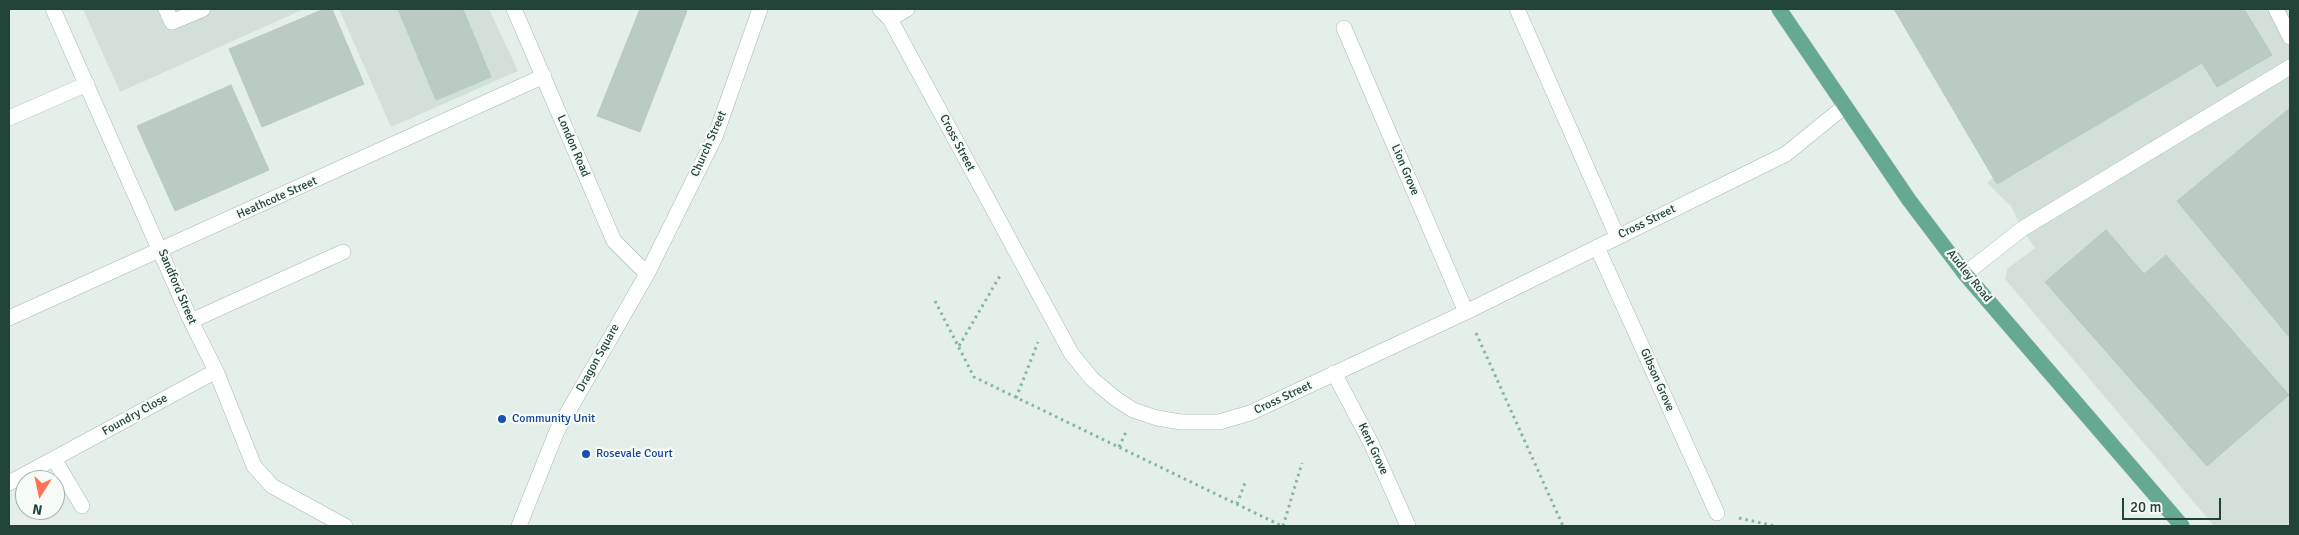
<!DOCTYPE html>
<html>
<head>
<meta charset="utf-8">
<style>
	body { margin:0 }
	#map { position:relative; width:2299px; height:535px; overflow:hidden; background:#e5efea; font-family:Signika,sans-serif }
	canvas { display:block }
	.frame { position:absolute; inset:0; border:10px solid #224438; pointer-events:none }
	.north { position:absolute; left:15px; top:470px; width:50px; height:50px; box-sizing:border-box; background:#f6fbf8; border:1px solid #a1b2ab; border-radius:50%; rotate:190deg; font-size:14px; font-weight:700; line-height:20px; text-align:center; color:#224438 }
	.north::after { content:''; display:block; margin:auto; width:18px; height:22px; background:#fe7354; clip-path:polygon(50% 0,100% 100%,50% 72%,0 100%) }
	.scale { position:absolute; left:2122px; top:498px; width:99px; height:22px; box-sizing:border-box; border:2px solid #224438; border-top:0; padding-left:6px; font-size:15px; line-height:18px; white-space:nowrap; color:#224438; -webkit-text-stroke:4px #f6fbf8; paint-order:stroke }
</style>
</head>
<body>
<div id="map">
<canvas width="2299" height="535"></canvas>
<div class="frame"></div>
<div class="north">N</div>
<div class="scale">20 m</div>
</div>
<script>
const context = document.querySelector('canvas').getContext('2d');
context.lineJoin = 'round';
function paint(path, color) { context.fillStyle = color; context.fill(path, 'evenodd'); }
const poly = rows => new Path2D(rows.map(r => 'M' + r).join(''));
function trace(path, color, width, dash) { context.strokeStyle = color; context.lineWidth = width; context.lineCap = dash ? 'butt' : 'round'; context.setLineDash(dash || []); context.stroke(path); }
function drawText(font, color, halo, rows, align = 'center') {
  context.font = font + ' Signika,sans-serif'; context.lineWidth = 4.5; context.setLineDash([]); context.textBaseline = 'middle'; context.strokeStyle = halo; context.fillStyle = color; for (const [text, x, y, turn = 0] of rows) {
    context.save(); context.translate(x, y); context.rotate((+turn || 0) * Math.PI / 180); context.textAlign = isNaN(turn) ? turn : align; if (halo) context.strokeText(text, 0, 0); context.fillText(text, 0, 0); context.restore();
  }
}
const built = poly([
	[83,9,304,9,120,92],
	[339,9,489,9,518,71,391,127],
	[1894,9,2290,9,2290,526,2214,526,2005,279,2007,269,2035,248,2022,229,2011,206,1987,183,1993,177]
]);
const building = poly([
	[324,9,332,9,364,84,262,127,229,49,324,9],
	[398,9,463,9,491,77,436,100,398,9],
	[640,9,681,9,687,11,640,132,597,116,640,9],
	[1894,9,2244,9,2272,55,2217,87,2202,63,1997,184,1894,9],
	[231,85,269,170,175,211,137,126,231,85],
	[2290,108,2290,338,2177,201,2290,108],
	[2106,230,2144,274,2166,255,2289,395,2207,466,2045,282,2106,230]
]);
const path = poly([
	[935,301,974,377,1282,526],
	[1476,333,1563,526],
	[959,346,1001,274],
	[1016,398,1038,342],
	[1119,447,1126,432],
	[1237,504,1246,480],
	[1739,518,1775,526],
	[1283,526,1302,463]
]);
const minor = poly([
	[53,9,191,321,216,371,254,466,272,486,345,526],
	[166,9,172,22,203,9],
	[514,9,614,241,647,274],
	[880,9,890,19,1071,353,1092,379,1116,399,1133,410,1157,418,1181,422,1219,422,1250,413,1466,312,1786,154,1845,106],
	[1517,9,1617,236],
	[2276,9,2290,37],
	[890,19,907,9],
	[1344,28,1466,312],
	[9,118,87,84],
	[1597,247,1717,513],
	[1965,274,2022,229,2290,67],
	[9,318,544,76],
	[191,321,343,252],
	[1334,373,1371,443,1408,526],
	[54,459,82,506],
	[9,483,216,371],
	[519,526,557,431,647,274,715,137,760,9]
]);
const major = poly([
	[1779,9,1909,200,1965,274,2182,526]
]);
const markers = [
	[502,419,5,"#1a4fb4"],
	[586,454,5,"#1a4fb4"]
];
const streetNames = [
	["Cross Street",957,143,62],
	["Church Street",709,144,-66],
	["London Road",573,146,67],
	["Lion Grove",1405,170,67],
	["Heathcote Street",277,198,-24],
	["Cross Street",1647,222,-26],
	["Audley Road",1969,276,51],
	["Sandford Street",177,287,67],
	["Dragon Square",598,358,-61],
	["Gibson Grove",1657,380,66],
	["Cross Street",1283,398,-25],
	["Foundry Close",135,415,-29],
	["Kent Grove",1373,449,65]
];
const transitNames = [
	["Community Unit",512,419],
	["Rosevale Court",596,454]
];
paint(built, '#d3e0d9');
paint(building, '#bacbc3');
trace(building, '#b7cac1', 1);
trace(minor, '#a7b8b1', 16);
trace(major, '#c1cbc7', 16);
trace(path, '#83b6a3', 3, [2.5, 4]);
trace(minor, '#fff', 15);
trace(major, '#66a993', 15);
for (const [x, y, r, color] of markers) { const dot = new Path2D(); dot.arc(x, y, r, 0, 2 * Math.PI); context.fillStyle = color; context.fill(dot); trace(dot, '#f6fbf8', 2); }
drawText('12px', '#224438', '#f6fbf8', streetNames);
drawText('12px', '#164399', '#f6fbf8', transitNames, 'left');
</script>
</body>
</html>
